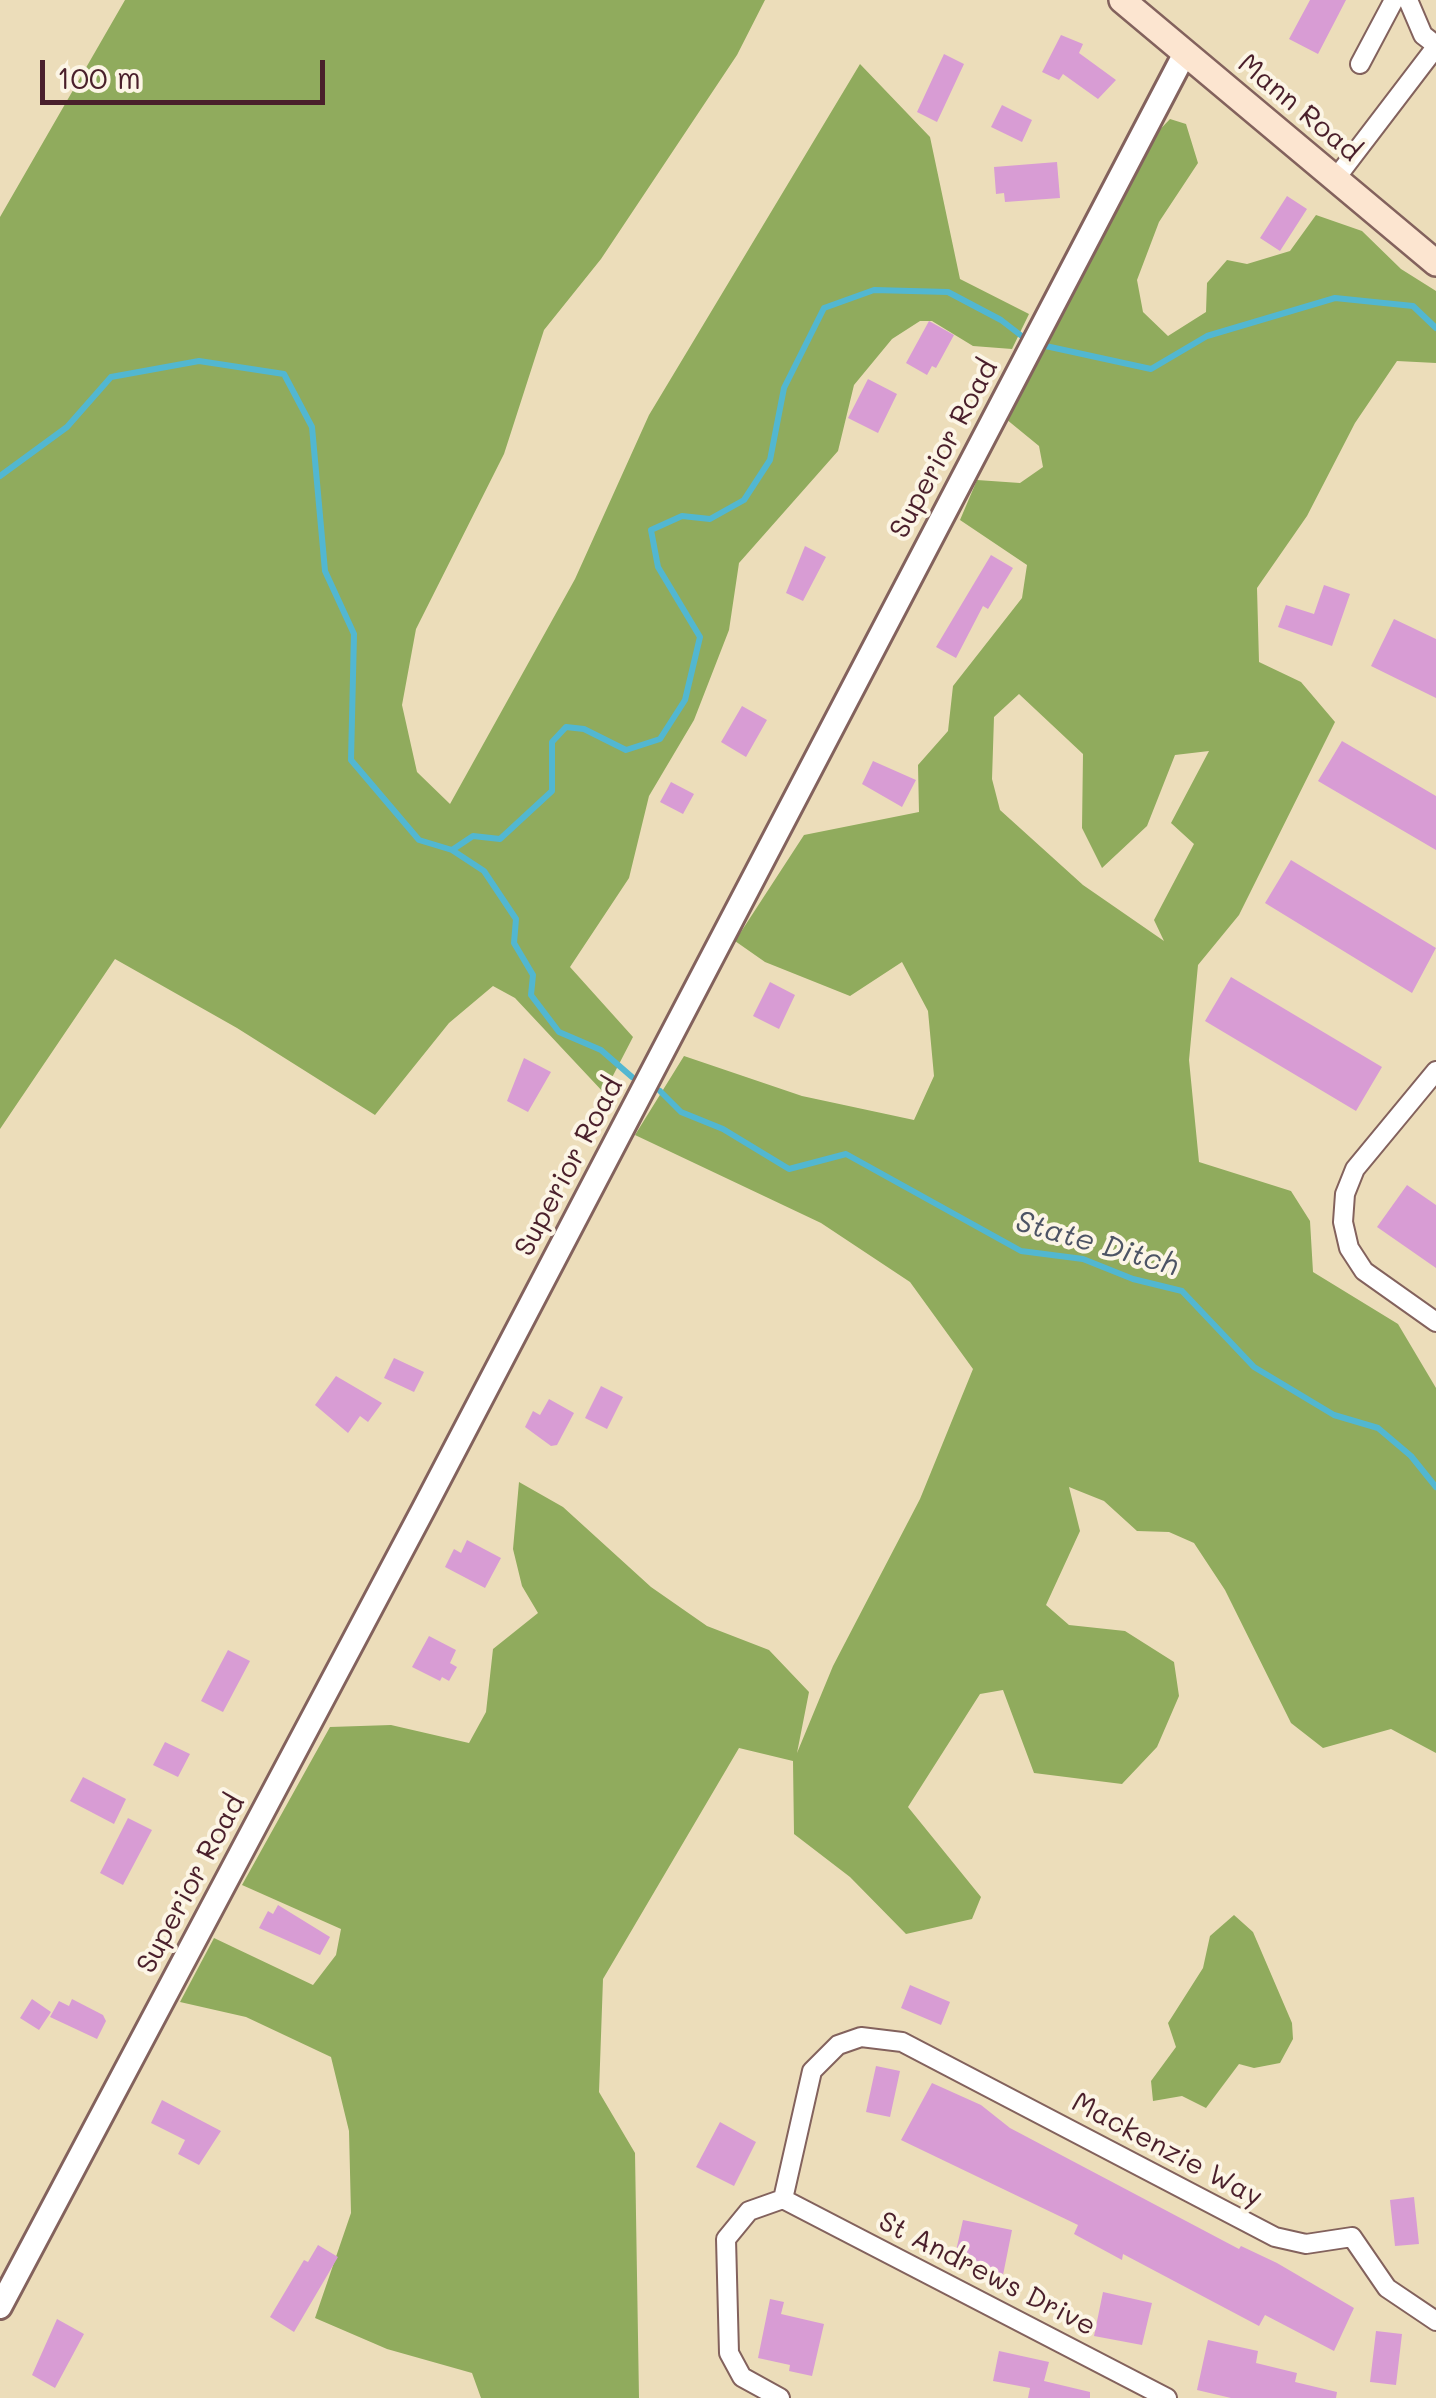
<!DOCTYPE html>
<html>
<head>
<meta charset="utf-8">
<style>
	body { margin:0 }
	#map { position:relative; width:1436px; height:2398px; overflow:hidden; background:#ecddba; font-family:Mali,sans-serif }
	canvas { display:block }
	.scale { position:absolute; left:40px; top:60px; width:285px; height:45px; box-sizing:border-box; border:5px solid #4a1f2b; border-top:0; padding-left:12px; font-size:30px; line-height:35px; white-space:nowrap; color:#4a1f2b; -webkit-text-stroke:8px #fcf5e5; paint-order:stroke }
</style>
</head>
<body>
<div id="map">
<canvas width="1436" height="2398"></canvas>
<div class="scale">100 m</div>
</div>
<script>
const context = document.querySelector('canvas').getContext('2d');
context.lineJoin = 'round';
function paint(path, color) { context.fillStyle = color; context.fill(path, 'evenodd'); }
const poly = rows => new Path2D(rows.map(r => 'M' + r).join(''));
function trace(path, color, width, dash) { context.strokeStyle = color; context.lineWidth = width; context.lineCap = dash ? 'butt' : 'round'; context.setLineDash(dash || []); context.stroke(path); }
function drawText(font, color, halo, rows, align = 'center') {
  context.font = font + ' Mali,sans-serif'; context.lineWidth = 8; context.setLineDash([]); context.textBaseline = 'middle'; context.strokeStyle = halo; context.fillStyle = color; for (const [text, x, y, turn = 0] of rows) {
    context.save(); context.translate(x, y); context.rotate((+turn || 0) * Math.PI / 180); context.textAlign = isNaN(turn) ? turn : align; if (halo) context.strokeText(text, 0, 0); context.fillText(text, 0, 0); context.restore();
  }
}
const forest = poly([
	[125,0,765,0,737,55,601,259,544,330,504,454,416,629,402,705,417,772,450,804,575,579,649,415,860,64,930,137,960,279,1029,314,1012,349,973,346,932,321,920,321,892,339,854,385,838,451,739,563,729,630,694,720,649,796,629,878,570,967,633,1037,604,1093,515,998,493,986,449,1023,375,1115,237,1028,115,959,0,1129,0,217],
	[1170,119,1186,124,1198,163,1159,222,1137,280,1143,312,1168,336,1206,312,1207,283,1227,260,1247,264,1290,251,1316,215,1362,231,1401,269,1436,291,1436,363,1397,361,1355,423,1307,516,1257,588,1259,662,1301,682,1335,722,1239,915,1198,965,1189,1060,1199,1162,1291,1191,1310,1221,1313,1272,1398,1324,1436,1388,1436,1753,1391,1729,1323,1748,1291,1723,1225,1590,1194,1543,1169,1532,1137,1531,1104,1501,1069,1487,1080,1531,1046,1605,1069,1625,1125,1631,1174,1662,1179,1696,1157,1747,1122,1784,1034,1773,1003,1690,980,1694,908,1807,981,1897,972,1919,906,1934,850,1877,794,1834,793,1761,739,1748,603,1979,599,2092,635,2153,639,2398,481,2398,472,2373,387,2349,315,2318,351,2213,349,2131,331,2057,246,2017,180,2002,214,1938,313,1985,336,1955,341,1929,242,1885,330,1727,391,1725,469,1743,486,1712,493,1649,538,1613,522,1586,513,1549,519,1482,563,1507,651,1587,707,1626,769,1650,809,1692,797,1753,833,1666,920,1499,973,1369,910,1282,821,1223,635,1135,684,1056,802,1096,914,1120,934,1076,928,1011,902,962,850,996,765,962,735,941,804,835,919,812,918,765,948,731,953,686,1022,598,1027,565,960,520,977,480,1020,483,1043,467,1039,446,1006,419,1147,143],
	[1019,694,1083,754,1082,828,1102,868,1147,826,1175,755,1209,751,1171,823,1194,844,1154,920,1164,941,1083,885,1000,810,992,779,994,717],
	[1234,1915,1253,1932,1292,2023,1293,2039,1280,2063,1254,2068,1239,2064,1206,2108,1182,2096,1153,2101,1151,2081,1176,2047,1168,2023,1203,1968,1210,1936]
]);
const stream = poly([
	[1041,345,1151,369,1207,336,1335,298,1413,306,1436,328],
	[0,476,67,427,111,377,199,361,284,374,312,427,325,571,354,634,351,760,419,840,452,850,484,871,516,919,514,943,533,975,531,995,559,1032,601,1050,632,1077],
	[452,850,473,836,500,839,552,791,552,742,566,727,584,729,626,750,660,739,685,700,700,637,658,567,651,530,682,516,710,519,744,500,770,460,784,388,824,308,874,290,948,292,1001,320,1023,337],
	[660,1091,681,1112,723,1129,789,1169,846,1154,1021,1251,1083,1259,1133,1279,1182,1291,1254,1367,1334,1415,1378,1428,1411,1456,1436,1487]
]);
const building = poly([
	[1310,0,1346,0,1318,54,1289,39],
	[1061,35,1083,44,1079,53,1116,80,1098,99,1063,74,1059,80,1042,72],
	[944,54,964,64,937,122,917,112],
	[1002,105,1032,120,1022,142,991,127],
	[1057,162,1060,198,1005,202,1004,193,996,194,994,167],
	[1287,196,1307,209,1280,251,1260,238],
	[929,321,954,335,936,368,932,366,927,375,906,363],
	[868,379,897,394,878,433,848,418],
	[805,546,826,557,803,601,786,593],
	[991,555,1013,568,988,609,983,606,956,658,936,647],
	[1324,585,1350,594,1332,646,1278,627,1286,605,1314,614],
	[1394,619,1436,639,1436,698,1371,666],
	[742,706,767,720,746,757,721,742],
	[1342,741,1436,796,1436,850,1318,781],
	[873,761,916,780,902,807,862,784],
	[671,782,694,794,683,814,660,802],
	[1291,860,1436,948,1412,993,1265,903],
	[1231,977,1382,1067,1356,1111,1205,1021],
	[770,982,795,995,779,1029,753,1016],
	[524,1058,551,1072,528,1112,507,1101],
	[1407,1185,1436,1205,1436,1268,1377,1227],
	[394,1358,424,1372,414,1392,384,1378],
	[336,1376,382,1403,368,1422,360,1416,348,1433,315,1405],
	[601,1386,623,1397,607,1429,585,1418],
	[549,1399,574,1413,557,1445,551,1446,525,1427,533,1411,540,1415],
	[467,1540,501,1558,485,1588,445,1567,454,1549,461,1553],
	[429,1636,456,1650,450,1663,457,1667,449,1681,442,1677,440,1681,412,1667],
	[228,1650,250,1661,223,1712,201,1701],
	[165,1742,190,1754,178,1777,153,1765],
	[83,1777,126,1799,114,1824,70,1801],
	[128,1818,152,1830,123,1885,100,1873],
	[278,1905,330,1937,320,1955,259,1928,268,1911,273,1914],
	[910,1985,950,2002,941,2025,901,2008],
	[32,1999,51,2012,39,2030,20,2018],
	[72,1999,103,2015,106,2021,97,2039,50,2017,59,2001,69,2006],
	[876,2066,900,2071,890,2117,866,2112],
	[932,2083,981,2105,1010,2128,1239,2249,1241,2246,1277,2263,1354,2308,1334,2351,1265,2315,1259,2326,1123,2254,1122,2260,1074,2234,1078,2225,901,2140],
	[162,2100,221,2131,199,2165,178,2154,185,2140,151,2123],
	[720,2122,756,2142,734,2186,696,2167],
	[1414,2197,1419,2244,1395,2246,1390,2200],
	[963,2220,1012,2230,1003,2275,953,2264],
	[318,2245,338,2257,294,2332,270,2317,304,2260,308,2262],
	[1103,2292,1152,2303,1142,2345,1094,2336],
	[770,2299,784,2302,781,2314,824,2324,812,2376,789,2371,790,2365,758,2358],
	[57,2319,84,2334,55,2388,32,2375],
	[1376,2331,1402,2334,1396,2385,1370,2382],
	[1208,2340,1258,2351,1256,2363,1297,2373,1295,2382,1337,2392,1336,2398,1231,2398,1197,2390],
	[999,2351,1049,2362,1044,2381,1090,2392,1090,2398,1028,2398,1030,2388,993,2381]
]);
const minor = poly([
	[1408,0,1423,35,1436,45],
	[1360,64,1394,0],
	[1336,178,1436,47],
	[1436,1071,1355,1169,1345,1194,1343,1222,1349,1248,1364,1271,1436,1322],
	[783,2199,1167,2398],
	[780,2398,742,2377,729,2353,726,2239,749,2211,783,2199,812,2071,838,2045,861,2037,902,2042,1275,2237,1306,2244,1352,2237,1387,2288,1436,2321]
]);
const tertiary = poly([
	[0,2307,423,1510,1185,53]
]);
const secondary = poly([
	[1122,0,1436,263]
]);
const streetNames = [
	["Mann Road",1299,108,40],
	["Superior Road",944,449,-62],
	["Superior Road",569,1167,-62],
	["Superior Road",191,1884,-62],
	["Mackenzie Way",1167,2150,28],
	["St Andrews Drive",987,2274,27]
];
const waterNames = [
	["State Ditch",1097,1244,16]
];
paint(forest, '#90ab5d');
trace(stream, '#52b7d1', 6);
paint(building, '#d89cd4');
trace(minor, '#83625d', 22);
trace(tertiary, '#83625d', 28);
trace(secondary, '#83625d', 30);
trace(minor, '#fff', 18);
trace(tertiary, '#fff', 22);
trace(secondary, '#fce5d0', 25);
drawText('28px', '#4a1f2b', '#fcf5e5', streetNames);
drawText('italic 30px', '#4d5465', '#fcf5e5', waterNames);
</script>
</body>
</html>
